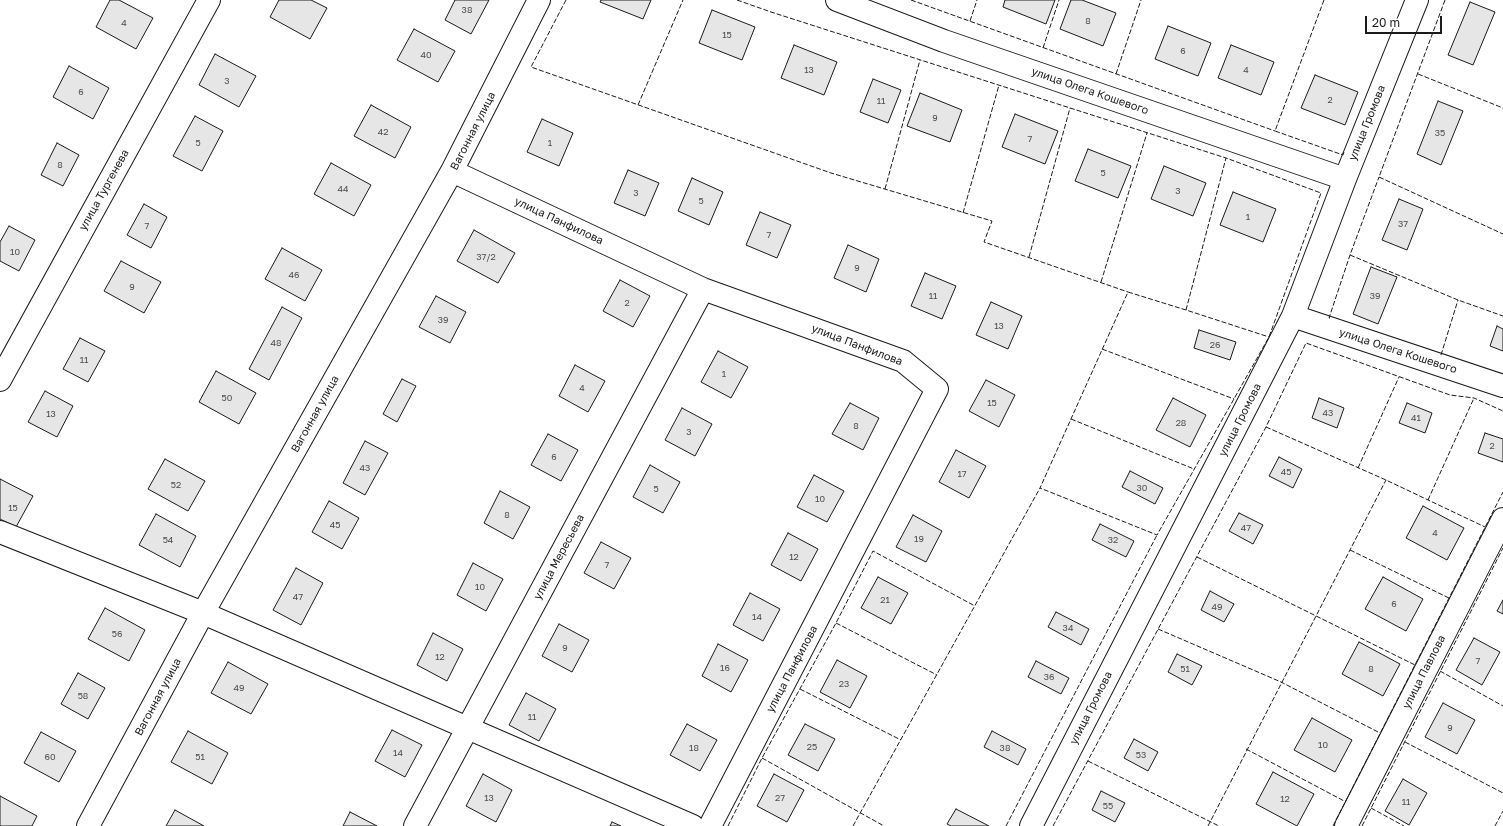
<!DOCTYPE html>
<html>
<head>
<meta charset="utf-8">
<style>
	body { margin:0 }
	#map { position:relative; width:1503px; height:826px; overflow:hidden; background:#fff; font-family:"Golos Text",sans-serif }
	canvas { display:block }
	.scale { position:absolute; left:1365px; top:16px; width:77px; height:18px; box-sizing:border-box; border:2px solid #1a1a1a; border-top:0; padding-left:5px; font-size:12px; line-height:14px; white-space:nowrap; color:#1a1a1a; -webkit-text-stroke:3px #fff; paint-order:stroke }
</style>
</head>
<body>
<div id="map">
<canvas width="1503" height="826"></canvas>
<div class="scale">20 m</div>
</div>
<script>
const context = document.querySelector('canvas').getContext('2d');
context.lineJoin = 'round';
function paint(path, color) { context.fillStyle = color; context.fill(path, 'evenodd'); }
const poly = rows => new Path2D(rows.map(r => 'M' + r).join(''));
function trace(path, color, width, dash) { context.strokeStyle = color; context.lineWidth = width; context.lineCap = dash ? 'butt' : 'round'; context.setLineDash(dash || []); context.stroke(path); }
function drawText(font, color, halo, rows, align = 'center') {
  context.font = font + ' "Golos Text",sans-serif'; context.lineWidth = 3; context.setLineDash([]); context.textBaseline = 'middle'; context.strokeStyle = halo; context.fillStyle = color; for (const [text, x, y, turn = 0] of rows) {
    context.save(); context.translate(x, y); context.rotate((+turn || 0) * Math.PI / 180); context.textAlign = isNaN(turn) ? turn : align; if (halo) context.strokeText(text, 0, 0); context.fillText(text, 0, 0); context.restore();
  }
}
const building = poly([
	[110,0,119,0,153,18,136,49,96,27,110,0],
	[279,0,311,0,327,8,310,39,270,17,279,0],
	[455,0,489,0,471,34,445,20,455,0],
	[601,0,651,0,643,19,600,2,601,0],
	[1005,0,1055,0,1046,24,1003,7,1005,0],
	[1071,0,1082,0,1116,13,1103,46,1060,29,1071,0],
	[1470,2,1495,12,1473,65,1448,55,1470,2],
	[712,10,755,27,742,60,699,43,712,10],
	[1168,26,1211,43,1198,76,1155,59,1168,26],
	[414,29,455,51,438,82,397,60,414,29],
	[794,45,837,62,824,95,781,78,794,45],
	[1231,45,1274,62,1261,95,1218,78,1231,45],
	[215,54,256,76,239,107,199,85,215,54],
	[69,66,109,88,93,119,53,97,69,66],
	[1315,75,1358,92,1345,125,1301,108,1315,75],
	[873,79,901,90,888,123,860,112,873,79],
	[920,93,962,110,950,142,907,126,920,93],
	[1438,101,1463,111,1441,165,1417,154,1438,101],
	[371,105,411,127,395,158,354,136,371,105],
	[1015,114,1058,131,1045,164,1002,147,1015,114],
	[195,116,223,131,202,171,173,156,195,116],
	[542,119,573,133,559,166,527,152,542,119],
	[57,143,79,155,63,186,41,175,57,143],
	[1088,149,1131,166,1118,198,1075,181,1088,149],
	[331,163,371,185,354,216,314,194,331,163],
	[1164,166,1206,183,1193,216,1151,199,1164,166],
	[628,170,659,183,645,216,614,203,628,170],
	[692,178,723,192,709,225,678,211,692,178],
	[1233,192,1276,209,1263,242,1220,225,1233,192],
	[1399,199,1423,209,1407,250,1382,240,1399,199],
	[144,204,167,217,151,248,127,235,144,204],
	[760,212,791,225,777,258,746,245,760,212],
	[9,226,35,240,19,271,0,261,0,242,9,226],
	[474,230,515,253,498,283,457,261,474,230],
	[848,245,879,259,866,292,834,278,848,245],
	[282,248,322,270,305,301,265,279,282,248],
	[121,261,161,282,144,313,104,291,121,261],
	[1371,267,1397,277,1378,324,1353,314,1371,267],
	[925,273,956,286,942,319,911,306,925,273],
	[620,280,650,296,633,327,603,311,620,280],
	[436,296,466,312,450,343,419,327,436,296],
	[991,302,1022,316,1008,349,976,335,991,302],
	[282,307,302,318,269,380,249,369,282,307],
	[1497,326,1503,329,1503,351,1490,346,1497,326],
	[1199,330,1236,342,1230,360,1194,348,1199,330],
	[80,338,105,351,88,382,63,369,80,338],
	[718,351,748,367,731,398,701,382,718,351],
	[575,365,605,381,588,412,559,396,575,365],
	[216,371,256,393,239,424,199,402,216,371],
	[402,379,416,386,397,422,383,414,402,379],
	[986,380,1015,395,999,427,969,411,986,380],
	[45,391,73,406,57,437,28,422,45,391],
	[1173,398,1206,415,1190,447,1156,430,1173,398],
	[1319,398,1344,408,1337,428,1312,418,1319,398],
	[850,403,879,418,863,450,832,434,850,403],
	[1407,403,1432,413,1425,433,1399,423,1407,403],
	[682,408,712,424,695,456,665,440,682,408],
	[1485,433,1503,439,1503,462,1478,453,1485,433],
	[548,434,578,450,561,481,531,465,548,434],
	[365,441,388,453,365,495,343,483,365,441],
	[956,450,986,466,969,498,939,482,956,450],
	[1279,457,1302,469,1293,488,1269,476,1279,457],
	[165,459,205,481,188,511,148,489,165,459],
	[650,465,680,482,663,513,633,497,650,465],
	[1130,471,1163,488,1155,504,1122,487,1130,471],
	[814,475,844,491,827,522,797,507,814,475],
	[0,479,33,496,16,527,0,519,0,479],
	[500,491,530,507,513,539,484,523,500,491],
	[329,501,359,518,342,549,312,532,329,501],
	[1423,506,1464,528,1447,560,1406,538,1423,506],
	[1239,513,1263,525,1253,544,1229,531,1239,513],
	[156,514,196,536,180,567,139,545,156,514],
	[913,515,942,531,926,562,896,547,913,515],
	[1100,524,1134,541,1126,557,1092,540,1100,524],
	[788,533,818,549,801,581,771,565,788,533],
	[601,542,631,558,614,589,584,573,601,542],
	[473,563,503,579,486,611,457,595,473,563],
	[296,568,323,583,301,625,273,610,296,568],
	[878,577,908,593,891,624,861,608,878,577],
	[1383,577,1423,599,1406,631,1365,609,1383,577],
	[1210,591,1234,604,1224,622,1201,610,1210,591],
	[750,593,780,609,763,641,733,625,750,593],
	[1503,600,1503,614,1497,611,1503,600],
	[105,608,145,630,129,661,88,639,105,608],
	[1056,612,1089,629,1081,645,1048,627,1056,612],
	[559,624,589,640,572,672,542,656,559,624],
	[433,633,463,649,447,681,417,665,433,633],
	[1474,638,1500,652,1482,685,1456,670,1474,638],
	[1359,642,1400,664,1383,696,1342,674,1359,642],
	[718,644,748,660,731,692,702,676,718,644],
	[1177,654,1202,666,1192,685,1168,672,1177,654],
	[837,660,867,676,850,708,820,692,837,660],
	[1036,661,1069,678,1061,694,1028,677,1036,661],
	[228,662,268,684,251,714,211,693,228,662],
	[78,673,105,688,88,719,61,704,78,673],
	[526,693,556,709,539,741,509,725,526,693],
	[1443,703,1475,720,1457,754,1425,737,1443,703],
	[1312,718,1352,740,1335,772,1294,750,1312,718],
	[687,724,717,740,700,771,670,755,687,724],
	[805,724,835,739,818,771,788,755,805,724],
	[392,730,422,745,405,777,375,761,392,730],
	[188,731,228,753,212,784,171,762,188,731],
	[992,731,1026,749,1018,765,984,747,992,731],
	[41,732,76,751,59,782,24,763,41,732],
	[1134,739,1158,752,1148,771,1124,758,1134,739],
	[1273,772,1314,794,1297,826,1256,804,1273,772],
	[483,774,512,790,496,822,466,806,483,774],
	[774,774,804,790,787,822,757,806,774,774],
	[1403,779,1427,793,1409,825,1385,811,1403,779],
	[1101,791,1125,803,1115,822,1092,810,1101,791],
	[0,796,37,816,32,826,0,826,0,796],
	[956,809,989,826,951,826,947,824,956,809],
	[175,810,204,826,166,826,175,810],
	[350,812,377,826,343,826,350,812],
	[612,822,621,826,610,826,612,822]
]);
const minor = poly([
	[837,0,944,41,1345,179],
	[452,171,703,289,903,361,937,389,710,826],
	[1293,316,1503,386],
	[0,380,209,0],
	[0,532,203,613,693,826],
	[88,826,203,613,452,171,539,0],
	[415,826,703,289],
	[1031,826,1293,316,1345,179,1417,0],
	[1346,826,1503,519]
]);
const fence = poly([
	[566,0,531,67,831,173,992,221,984,242,1128,292],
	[737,0,771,12,1226,158],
	[911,0,1275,131],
	[1324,0,1275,131,1343,155,1344,152],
	[1445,0,1379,177,1503,234],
	[970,21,977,0],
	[1043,48,1059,0],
	[1116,74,1141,0],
	[1418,74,1503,108],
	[638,105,683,0],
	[885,189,920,60],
	[963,213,999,85],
	[1350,255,1458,300,1503,316],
	[1029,257,1070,108],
	[1101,282,1147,133],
	[1186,310,1226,158,1321,193,1269,337,1157,535,1040,488,1128,292,1186,310,1269,337],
	[1330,318,1329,318,1350,255,1379,177],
	[1102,349,1234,399],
	[1441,355,1458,300],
	[1071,419,1194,469],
	[1266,427,1386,480,1485,527],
	[1358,468,1399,377],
	[1428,500,1474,398],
	[1350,550,1449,598],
	[1197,557,1415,665],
	[836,623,937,675],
	[1158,629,1281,682,1380,733],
	[1440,671,1503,706],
	[800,689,901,740],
	[1405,742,1503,793],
	[1246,749,1346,802],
	[762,758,884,826],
	[1088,761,1219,826],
	[1371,808,1404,826],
	[728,826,762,758,836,623,873,551,975,606],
	[853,826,1040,488],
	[1006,826,1157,535],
	[1053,826,1266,427,1306,343,1450,395,1474,398,1503,411],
	[1208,826,1386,480],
	[1333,826,1503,492],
	[1362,826,1503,548],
	[1495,826,1503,811]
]);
const numberNames = [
	["38",467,10],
	["8",1088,21],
	["4",124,23],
	["15",727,35],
	["6",1183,51],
	["40",426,55],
	["13",809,70],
	["4",1246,70],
	["3",227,81],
	["6",81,92],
	["2",1330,100],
	["11",881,101],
	["9",935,118],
	["42",383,132],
	["35",1440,133],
	["7",1030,139],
	["5",198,143],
	["1",550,143],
	["8",60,165],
	["5",1103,173],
	["44",343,189],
	["3",1178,191],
	["3",636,193],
	["5",701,201],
	["1",1248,217],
	["37",1403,224],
	["7",147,226],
	["7",769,235],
	["10",15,252],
	["37/2",486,257],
	["9",857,268],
	["46",294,275],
	["9",132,287],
	["11",933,296],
	["39",1375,296],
	["2",627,303],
	["39",443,320],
	["13",999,326],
	["48",276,343],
	["26",1215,345],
	["11",84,360],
	["1",724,374],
	["4",582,388],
	["50",227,398],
	["15",992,403],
	["43",1328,413],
	["13",51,414],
	["41",1416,418],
	["28",1181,423],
	["8",856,426],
	["3",689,432],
	["2",1492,446],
	["6",554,457],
	["43",365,468],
	["45",1286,472],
	["17",962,474],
	["52",176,485],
	["30",1142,488],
	["5",656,489],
	["10",820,499],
	["15",13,508],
	["8",507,515],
	["45",335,525],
	["47",1246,528],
	["4",1435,533],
	["19",919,539],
	["54",168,540],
	["32",1113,540],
	["12",794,557],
	["7",607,565],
	["10",480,587],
	["47",298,597],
	["21",885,600],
	["6",1394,604],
	["49",1217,607],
	["14",757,617],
	["34",1068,628],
	["56",117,634],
	["9",565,648],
	["12",440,657],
	["7",1478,661],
	["16",725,668],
	["51",1185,669],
	["8",1371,669],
	["36",1049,677],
	["23",844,684],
	["49",239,688],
	["58",83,696],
	["11",532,717],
	["9",1450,728],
	["10",1323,745],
	["25",812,747],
	["18",694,748],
	["38",1005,748],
	["14",398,753],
	["53",1141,755],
	["60",50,757],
	["51",200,757],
	["13",489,798],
	["27",780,798],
	["12",1285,799],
	["11",1406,802],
	["55",1108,806]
];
const streetNames = [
	["улица Олега Кошевого",1090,91,19],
	["улица Громова",1367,123,-68],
	["Вагонная улица",473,131,-63],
	["улица Тургенева",104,190,-61],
	["улица Панфилова",559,221,25],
	["улица Панфилова",857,345,21],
	["улица Олега Кошевого",1398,351,18],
	["Вагонная улица",315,414,-61],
	["улица Громова",1240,420,-63],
	["улица Мересьева",559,557,-62],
	["улица Панфилова",792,669,-62],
	["улица Павлова",1424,672,-63],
	["Вагонная улица",158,697,-62],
	["улица Громова",1091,708,-63]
];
paint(building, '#e6e6e6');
trace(building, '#1a1a1a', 1);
trace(minor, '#1a1a1a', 24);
trace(minor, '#fff', 22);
trace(fence, '#1a1a1a', 1, [5, 2]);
drawText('9px', '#4d4d4d', null, numberNames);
drawText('11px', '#1a1a1a', '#fff', streetNames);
</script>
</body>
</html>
